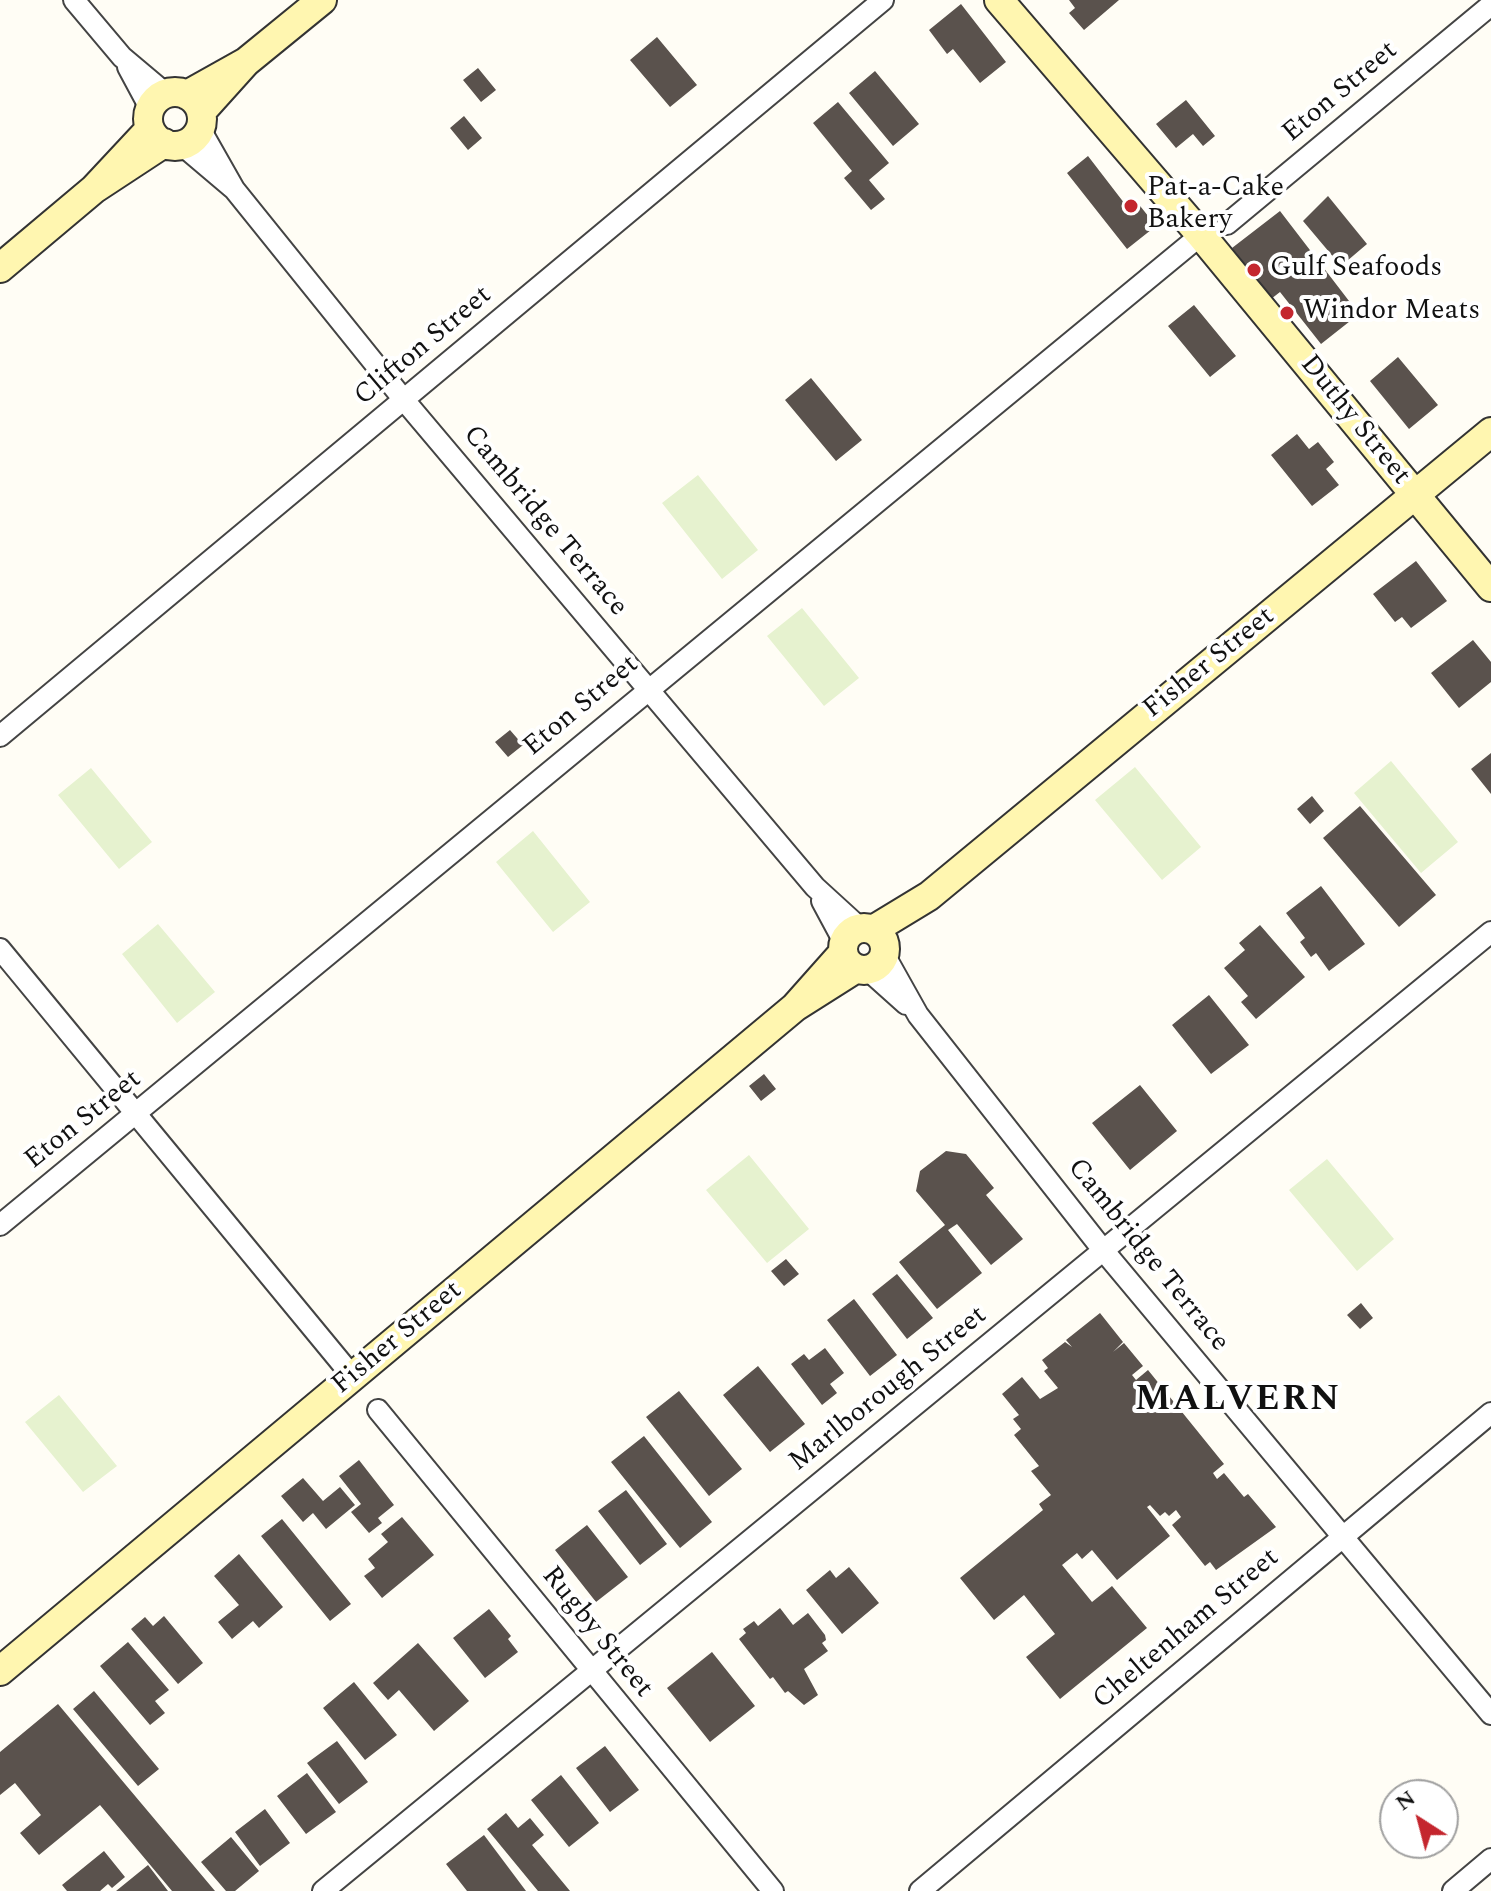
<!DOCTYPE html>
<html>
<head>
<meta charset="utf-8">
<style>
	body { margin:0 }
	#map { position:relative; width:1491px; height:1891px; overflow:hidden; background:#fffdf5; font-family:Spectral,serif }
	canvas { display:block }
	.north { position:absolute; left:1379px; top:1779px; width:80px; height:80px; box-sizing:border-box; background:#fff; border:2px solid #a0a0a0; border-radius:50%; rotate:324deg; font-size:22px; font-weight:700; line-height:32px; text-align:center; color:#111 }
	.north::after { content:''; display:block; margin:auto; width:28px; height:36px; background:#c4262e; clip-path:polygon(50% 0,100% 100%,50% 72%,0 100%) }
</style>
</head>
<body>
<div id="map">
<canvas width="1491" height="1891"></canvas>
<div class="north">N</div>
</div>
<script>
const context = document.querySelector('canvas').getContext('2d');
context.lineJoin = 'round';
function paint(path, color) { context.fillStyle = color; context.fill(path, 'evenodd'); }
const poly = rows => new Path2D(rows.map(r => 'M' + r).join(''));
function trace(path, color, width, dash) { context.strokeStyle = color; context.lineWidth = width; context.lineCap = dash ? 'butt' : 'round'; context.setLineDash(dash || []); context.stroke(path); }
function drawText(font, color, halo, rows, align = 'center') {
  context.font = font + ' Spectral,serif'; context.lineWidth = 8; context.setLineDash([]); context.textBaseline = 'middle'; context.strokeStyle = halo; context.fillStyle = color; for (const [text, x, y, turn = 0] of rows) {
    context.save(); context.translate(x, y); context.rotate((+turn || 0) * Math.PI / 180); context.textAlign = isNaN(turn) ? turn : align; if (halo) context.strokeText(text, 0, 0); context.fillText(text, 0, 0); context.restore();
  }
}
const pitch = poly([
	[698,475,758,550,722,579,662,503],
	[802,608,859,678,824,706,767,636],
	[1391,761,1458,842,1421,873,1354,793],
	[1135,767,1201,847,1162,880,1095,800],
	[91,768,152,842,119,869,58,795],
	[533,831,590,902,553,932,496,862],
	[158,924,215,992,177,1023,122,954],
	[749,1155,809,1229,767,1263,706,1190],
	[1327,1159,1394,1239,1357,1271,1289,1190],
	[59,1395,117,1466,83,1492,25,1422]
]);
const building = poly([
	[1069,0,1119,0,1084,30,1069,13,1075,8],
	[961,4,1006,62,980,83,953,49,947,54,929,30],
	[657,37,697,85,670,107,630,60],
	[478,68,496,90,481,102,463,80],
	[875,71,919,124,893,146,849,93],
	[1186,100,1215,136,1203,146,1193,134,1176,148,1156,124],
	[838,102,889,163,869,180,885,199,871,210,844,178,852,171,813,123],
	[464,116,482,138,468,150,450,128],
	[1088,156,1128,208,1137,202,1156,226,1127,249,1067,173],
	[1328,196,1367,244,1347,261,1341,254,1335,259,1303,221],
	[1280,211,1359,314,1321,344,1280,292,1271,299,1232,248],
	[1194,305,1236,356,1210,377,1168,326],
	[1398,357,1438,405,1409,429,1370,381],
	[811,378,862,440,836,461,785,400],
	[1297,434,1309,449,1318,442,1334,462,1326,469,1339,485,1312,506,1271,455],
	[1416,561,1447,601,1411,628,1402,617,1395,622,1373,594],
	[1473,640,1491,662,1491,682,1459,708,1431,673],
	[510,730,523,745,508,757,495,742],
	[1491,753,1491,794,1471,769],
	[1312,796,1324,811,1310,824,1297,809],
	[1360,806,1436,895,1399,927,1323,838],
	[1321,886,1365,944,1329,971,1316,953,1311,957,1300,942,1305,938,1286,913],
	[1260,925,1305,977,1256,1019,1241,1002,1248,996,1224,968,1245,950,1239,943],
	[1209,995,1249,1045,1211,1074,1172,1025],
	[764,1074,776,1089,761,1101,749,1086],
	[1140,1085,1177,1131,1130,1170,1092,1123],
	[946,1151,966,1154,994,1188,986,1195,1023,1239,991,1265,957,1224,948,1230,982,1273,937,1309,899,1262,945,1225,916,1191,920,1171],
	[786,1259,799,1274,784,1286,771,1271],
	[897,1274,933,1318,907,1339,872,1294],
	[854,1299,897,1355,870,1376,827,1320],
	[1361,1303,1373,1318,1360,1329,1347,1315],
	[1100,1313,1123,1342,1113,1352,1124,1343,1143,1366,1132,1375,1136,1380,1148,1370,1224,1464,1213,1473,1217,1479,1224,1473,1244,1497,1248,1494,1276,1527,1216,1570,1210,1562,1205,1566,1172,1525,1181,1517,1176,1510,1169,1516,1165,1512,1160,1516,1150,1505,1147,1507,1170,1536,1117,1580,1092,1550,1082,1559,1077,1553,1062,1565,1092,1602,1112,1586,1147,1628,1060,1699,1026,1657,1055,1634,1024,1595,994,1620,960,1578,1043,1510,1039,1504,1051,1495,1031,1471,1039,1466,1014,1435,1021,1429,1013,1419,1019,1415,1002,1394,1022,1377,1040,1399,1058,1388,1044,1371,1048,1368,1042,1360,1065,1342,1072,1347,1066,1340],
	[825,1348,844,1373,830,1384,837,1393,822,1405,791,1364,804,1354,809,1360],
	[758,1366,805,1424,770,1452,723,1395],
	[679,1391,742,1469,709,1496,646,1417],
	[644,1436,712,1522,680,1548,611,1462],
	[359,1460,394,1505,378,1518,382,1523,369,1533,351,1512,361,1504,339,1476],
	[303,1478,323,1501,340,1487,355,1505,326,1529,313,1513,303,1522,281,1496],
	[626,1490,667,1544,640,1565,598,1511],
	[402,1517,434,1555,382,1598,364,1576,375,1568,368,1559,388,1542,381,1534],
	[282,1519,351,1604,330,1621,261,1536],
	[587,1525,628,1577,596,1602,555,1550],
	[239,1554,283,1607,259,1628,253,1621,232,1639,218,1622,239,1605,214,1576],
	[849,1567,879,1603,842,1634,806,1590,830,1570,836,1578],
	[780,1608,793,1625,808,1613,825,1635,826,1640,822,1643,828,1651,804,1669,818,1695,804,1705,788,1691,785,1693,773,1677,770,1679,739,1639,746,1633,743,1629,754,1621,758,1626],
	[489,1609,511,1636,508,1639,518,1652,485,1678,453,1638],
	[164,1616,203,1663,178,1684,131,1629,145,1617,153,1626],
	[128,1642,169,1690,155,1701,165,1713,150,1725,100,1666],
	[418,1643,469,1701,434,1731,399,1690,388,1700,373,1683],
	[712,1652,755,1706,710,1742,667,1688],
	[354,1682,397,1735,365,1760,323,1708],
	[94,1691,159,1769,138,1786,73,1709],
	[58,1704,125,1784,215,1891,172,1891,100,1805,39,1855,20,1833,41,1815,15,1783,0,1795,0,1752],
	[337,1741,368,1782,339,1804,307,1763],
	[605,1746,639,1790,610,1812,576,1768],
	[307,1773,336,1812,306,1834,277,1796],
	[561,1775,599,1823,569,1847,531,1800],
	[265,1809,290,1843,260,1866,235,1832],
	[506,1813,518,1828,530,1818,544,1835,532,1845,570,1891,538,1891,487,1829],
	[484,1835,526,1891,467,1891,446,1864],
	[231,1837,259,1871,235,1891,226,1891,201,1862],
	[104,1851,125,1877,112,1888,108,1884,100,1891,67,1891,62,1885],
	[148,1865,168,1891,116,1891]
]);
const street = poly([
	[74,0,122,57,166,94],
	[128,67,150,108],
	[182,145,234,189,200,129],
	[234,189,404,400,815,887,861,929],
	[1227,224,1491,5],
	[0,736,883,0],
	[822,901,844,942],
	[0,949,353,1377],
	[885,956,918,1015,1103,1250,1491,1714],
	[868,970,906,1004],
	[0,1225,1201,235],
	[378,1410,773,1891],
	[323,1891,1491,932],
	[920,1891,1491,1413],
	[1453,1891,1491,1859]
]);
const secondary = poly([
	[999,0,1201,235,1491,587],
	[246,62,322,0],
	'148 119a27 27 0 1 1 54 0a27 27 0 1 1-54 0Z',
	[187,95,246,62,201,112],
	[150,129,94,189,164,143],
	[0,268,94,189],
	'843 949a21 21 0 1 1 42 0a21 21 0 1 1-42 0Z',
	[873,930,929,896,1491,432],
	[843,953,795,1007,855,969],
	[0,1671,795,1007]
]);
const markers = [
	[1131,206,8,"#c4262e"],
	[1254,270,8,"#c4262e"],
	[1287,313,8,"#c4262e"]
];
const streetNames = [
	["Eton Street",1341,93,-40],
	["Clifton Street",424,347,-40],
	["Duthy Street",1354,421,51],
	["Cambridge Terrace",544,522,50],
	["Fisher Street",1210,664,-39],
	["Eton Street",582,707,-40],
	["Eton Street",84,1121,-39],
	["Cambridge Terrace",1147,1256,51],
	["Fisher Street",398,1339,-40],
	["Marlborough Street",889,1390,-39],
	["Cheltenham Street",1187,1630,-40],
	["Rugby Street",596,1633,51]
];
const poiNames = [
	["Pat-a-Cake",1147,190],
	["Bakery",1147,222],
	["Gulf Seafoods",1270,270],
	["Windor Meats",1303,313]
];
const districtNames = [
	["MALVERN",1238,1402]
];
paint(pitch, '#e6f2cf');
paint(building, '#5a524d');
trace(street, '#444', 24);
trace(secondary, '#333', 32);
trace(street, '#fff', 20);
trace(secondary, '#fff6b0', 28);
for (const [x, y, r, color] of markers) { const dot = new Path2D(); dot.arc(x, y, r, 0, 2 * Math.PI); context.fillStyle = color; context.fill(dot); trace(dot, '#fff', 3); }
drawText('28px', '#111', '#fff', streetNames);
drawText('28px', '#111', '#fff', poiNames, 'left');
context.letterSpacing = '2px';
drawText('bold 36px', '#111', '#fff', districtNames);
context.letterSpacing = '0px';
</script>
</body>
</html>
